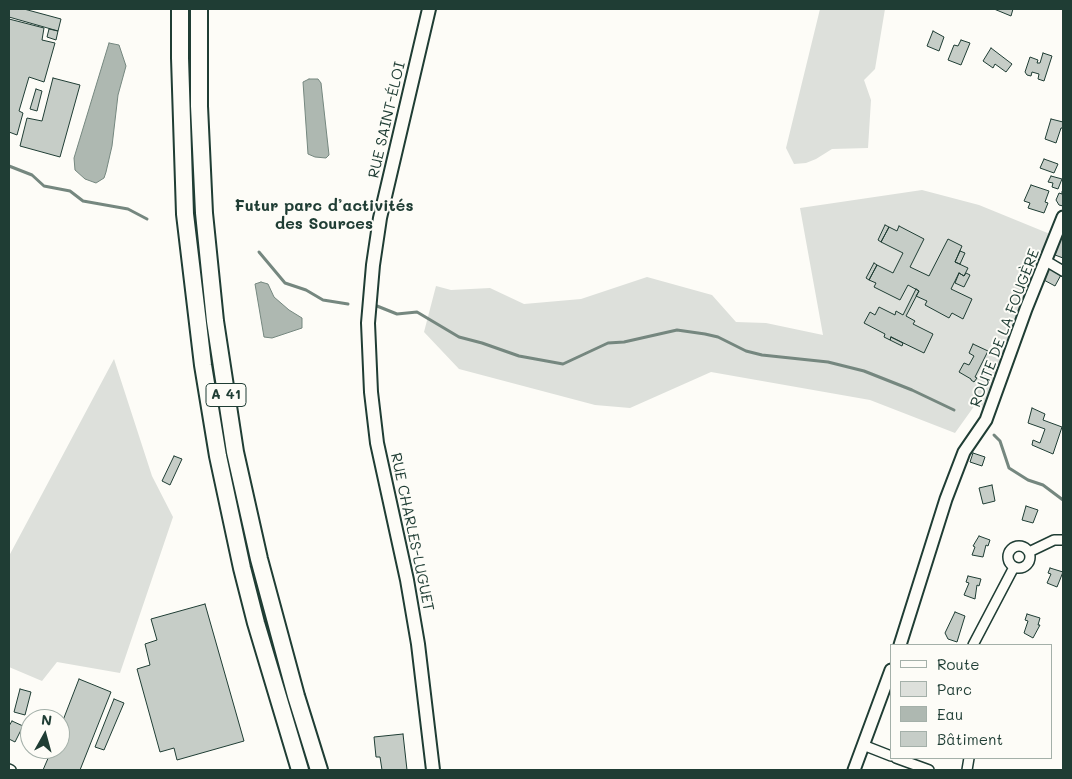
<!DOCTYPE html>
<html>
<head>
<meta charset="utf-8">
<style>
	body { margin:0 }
	#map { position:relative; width:1072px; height:779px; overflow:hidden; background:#fdfcf7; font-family:Mali,sans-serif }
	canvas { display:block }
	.frame { position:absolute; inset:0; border:10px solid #1f3d34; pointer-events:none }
	.legend { position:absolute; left:890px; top:644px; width:162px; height:115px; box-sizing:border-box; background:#fdfcf7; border:1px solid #a4b0a9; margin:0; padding:6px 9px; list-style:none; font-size:15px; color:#1f3d34 }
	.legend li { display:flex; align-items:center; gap:10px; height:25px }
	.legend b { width:25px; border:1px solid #a4b0a9 }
	.north { position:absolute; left:20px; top:709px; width:50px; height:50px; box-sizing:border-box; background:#fdfcf7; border:1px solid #a4b0a9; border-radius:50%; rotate:7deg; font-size:14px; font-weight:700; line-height:20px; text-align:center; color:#1f3d34 }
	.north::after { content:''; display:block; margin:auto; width:18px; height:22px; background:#1f3d34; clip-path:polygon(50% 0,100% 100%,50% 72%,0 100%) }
</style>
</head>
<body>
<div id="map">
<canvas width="1072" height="779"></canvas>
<div class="frame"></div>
<ul class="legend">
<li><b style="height:6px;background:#fdfcf7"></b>Route</li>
<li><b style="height:14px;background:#dde0db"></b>Parc</li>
<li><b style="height:14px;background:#aeb8b1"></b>Eau</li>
<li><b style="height:14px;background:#c6cdc7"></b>Bâtiment</li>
</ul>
<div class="north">N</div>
</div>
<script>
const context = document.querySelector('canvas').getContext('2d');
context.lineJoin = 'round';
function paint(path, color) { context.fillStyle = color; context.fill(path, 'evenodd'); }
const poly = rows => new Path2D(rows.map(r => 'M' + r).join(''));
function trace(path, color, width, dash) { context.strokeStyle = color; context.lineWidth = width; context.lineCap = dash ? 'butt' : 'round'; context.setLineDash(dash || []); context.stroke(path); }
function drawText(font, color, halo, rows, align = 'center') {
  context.font = font + ' Mali,sans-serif'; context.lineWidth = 4; context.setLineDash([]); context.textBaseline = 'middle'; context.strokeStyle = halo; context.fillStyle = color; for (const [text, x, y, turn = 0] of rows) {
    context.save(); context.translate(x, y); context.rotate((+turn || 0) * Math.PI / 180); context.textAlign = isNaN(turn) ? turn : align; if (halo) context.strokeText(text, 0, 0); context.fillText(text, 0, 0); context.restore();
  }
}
const green = poly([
	[820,9,885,9,875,69,864,80,871,100,868,148,832,149,816,159,806,163,794,164,786,148],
	[922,190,979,205,1050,234,983,409,975,405,955,433,870,400,711,372,630,408,595,405,459,369,424,332,436,286,451,290,490,288,524,304,581,299,647,277,712,295,736,322,766,323,823,335,800,208],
	[114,359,152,476,173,517,120,673,57,662,42,681,9,667,9,556]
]);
const water = poly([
	[109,43,119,45,126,66,118,95,112,146,106,172,104,178,96,183,85,179,75,170,74,158,109,43],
	[309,79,318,79,321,83,329,155,326,158,315,157,308,154,303,82,309,79],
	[261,282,268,284,274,297,289,310,302,318,302,328,272,338,264,337,255,284,261,282]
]);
const stream = poly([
	[9,166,32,175,44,186,70,191,83,201,128,209,147,219],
	[259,252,285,283,306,290,323,300,348,304],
	[377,306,397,314,417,312,459,337,482,343,519,356,563,364,608,343,624,342,677,330,705,334,718,337,746,351,762,355,828,362,864,371,912,390,954,410],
	[994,435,1000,441,1009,468,1028,480,1043,485,1063,500]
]);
const building = poly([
	[9,9,24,9,61,19,58,31,9,17,9,9],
	[994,9,1013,9,1011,16,994,9],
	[9,19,44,28,42,40,55,43,44,82,29,77,19,111,23,113,17,135,9,132,9,19],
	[49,29,58,31,56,40,47,37,49,29],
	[933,31,944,37,939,51,927,46,933,31],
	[961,40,970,43,961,65,948,60,954,45,958,46,961,40],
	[991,48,1012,64,1006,72,995,64,993,68,983,61,991,48],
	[1043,53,1052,56,1044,81,1038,79,1039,74,1032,72,1031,76,1027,75,1025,72,1030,57,1038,60,1037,63,1040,63,1043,53],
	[53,78,80,85,60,157,20,146,27,118,42,121,53,78],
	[36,89,42,91,37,111,30,109,36,89],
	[1051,119,1063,122,1063,128,1061,128,1056,143,1045,139,1051,119],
	[1044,159,1058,164,1054,173,1040,168,1044,159],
	[1051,176,1062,179,1058,189,1052,187,1053,183,1048,182,1051,176],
	[1031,185,1049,191,1045,202,1048,203,1044,213,1028,208,1030,203,1024,201,1031,185],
	[1062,192,1063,193,1063,206,1059,205,1056,200,1059,193,1062,194,1062,192],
	[885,225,889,227,881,242,878,240,885,225],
	[899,226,924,239,910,267,929,276,948,239,962,246,955,262,968,268,964,276,959,273,951,289,972,299,963,319,952,313,949,318,925,305,927,301,916,296,919,291,908,285,900,300,874,287,876,283,869,280,877,265,893,273,903,253,881,242,889,227,897,231,899,226],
	[1060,236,1063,237,1063,258,1055,255,1060,236],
	[960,251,965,253,960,264,955,262,960,251],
	[874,263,877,265,869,280,866,278,874,263],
	[1049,266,1062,273,1055,286,1042,279,1049,266],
	[959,273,964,276,966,273,970,275,964,287,955,283,959,273],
	[916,289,919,291,906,316,915,321,913,324,933,334,924,353,891,337,890,340,884,337,885,334,864,323,870,312,875,315,879,307,895,315,896,311,903,315,916,289],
	[891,337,903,343,902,346,890,340,891,337],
	[973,344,988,351,975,377,977,378,974,382,971,380,971,379,959,372,964,363,969,365,974,356,969,353,973,344],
	[1032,408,1045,414,1043,420,1062,427,1053,454,1032,445,1033,440,1040,443,1045,429,1028,423,1032,408],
	[973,453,985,457,982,466,970,462,973,453],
	[174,456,182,459,170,485,162,481,174,456],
	[992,485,995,501,983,504,979,488,992,485],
	[1026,506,1038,510,1033,523,1022,520,1026,506],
	[979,536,990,540,988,546,986,545,983,557,972,555,975,547,973,546,979,536],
	[1050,568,1063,572,1057,587,1047,583,1051,574,1048,573,1050,568],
	[968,576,981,579,979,586,977,585,975,599,964,595,969,583,966,582,968,576],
	[205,604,244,741,177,760,174,748,160,752,137,669,150,665,145,644,157,640,151,619,205,604],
	[955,612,965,616,957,642,948,639,945,633,955,612],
	[1027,614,1040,618,1038,625,1040,625,1033,638,1024,633,1028,621,1025,620,1027,614],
	[79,679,111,692,80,770,43,770,52,749,60,749,60,728,79,679],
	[20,689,31,692,25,715,14,712,20,689],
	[114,699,124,703,104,750,95,747,114,699],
	[12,721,23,726,15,742,9,739,9,726,12,721],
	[403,734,407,770,382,770,380,757,376,757,374,737,403,734]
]);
const minor = poly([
	[1046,261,1063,271],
	'1008 557a11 11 0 1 1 22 0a11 11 0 1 1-22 0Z',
	[1029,552,1054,540,1063,540],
	[973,645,1014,567],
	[863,745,891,756],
	[896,758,929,770],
	[9,769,11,770],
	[967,770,969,758]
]);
const tertiary = poly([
	[900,645,946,499,964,452,986,420,1026,309,1063,217],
	[854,770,891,670]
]);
const secondary = poly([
	[429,9,380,218,373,265,368,323,371,392,377,443,407,580,418,644,433,770]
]);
const motorway = poly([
	[180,9,180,58,185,214,203,365,218,456,242,568,256,623,300,770],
	[199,9,199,106,204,213,215,321,226,393,235,452,259,559,296,696,319,770]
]);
const shields = [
	[226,395,40]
];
const shieldNames = [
	["A 41",226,395]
];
const streetNames = [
	["RUE SAINT-ÉLOI",387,120,-77],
	["ROUTE DE LA FOUGÈRE",1005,328,-69],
	["RUE CHARLES-LUGUET",412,532,78]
];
const neighbourhoodNames = [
	["Futur parc d’activités",324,206],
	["des Sources",324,224]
];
paint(green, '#dde0db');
paint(water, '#aeb8b1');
trace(water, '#75877f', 1);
trace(stream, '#75877f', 3);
paint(building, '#c6cdc7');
trace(building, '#1f3d34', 1);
trace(minor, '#1f3d34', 12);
trace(tertiary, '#1f3d34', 15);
trace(secondary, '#1f3d34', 16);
trace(motorway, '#1f3d34', 20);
trace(minor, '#fdfcf7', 9);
trace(tertiary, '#fdfcf7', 11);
trace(secondary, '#fdfcf7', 12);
trace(motorway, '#fdfcf7', 16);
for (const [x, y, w] of shields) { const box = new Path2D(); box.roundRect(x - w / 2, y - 11.5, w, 23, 4); context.fillStyle = '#fdfcf7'; context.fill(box); trace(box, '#1f3d34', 1); }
drawText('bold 14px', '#1f3d34', null, shieldNames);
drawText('15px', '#1f3d34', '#fdfcf7', streetNames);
drawText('bold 16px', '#1f3d34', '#fdfcf7', neighbourhoodNames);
</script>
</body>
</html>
